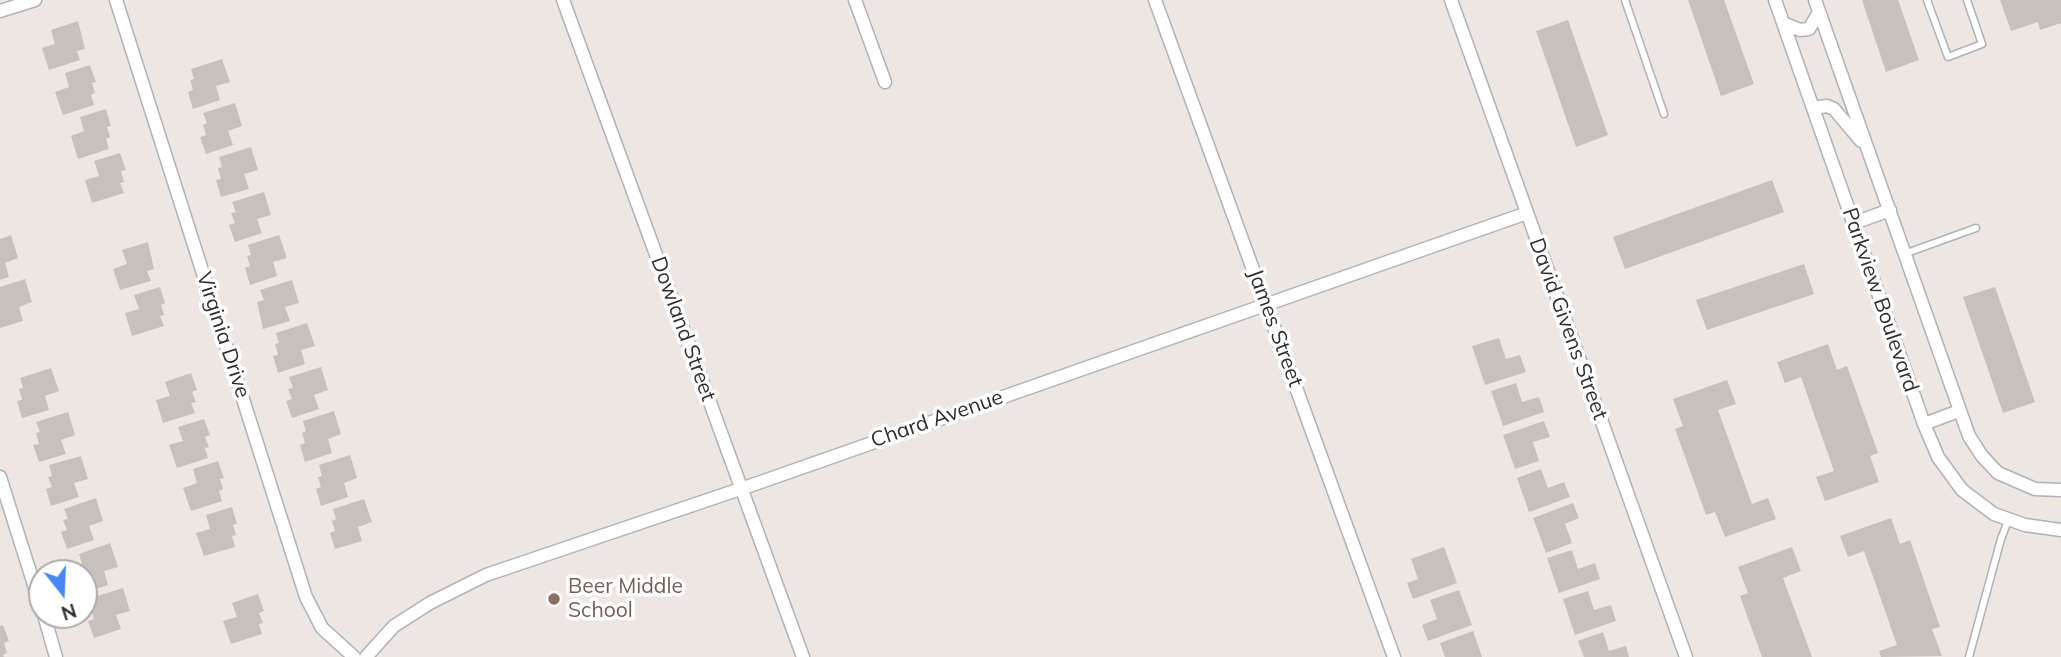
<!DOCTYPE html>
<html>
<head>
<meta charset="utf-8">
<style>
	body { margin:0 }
	#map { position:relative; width:2061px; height:657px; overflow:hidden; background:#eee6e1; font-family:Mulish,sans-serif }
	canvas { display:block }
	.north { position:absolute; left:28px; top:559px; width:70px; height:70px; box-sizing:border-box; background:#fff; border:2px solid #ababab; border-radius:50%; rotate:162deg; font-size:19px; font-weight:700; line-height:28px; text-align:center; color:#2e2e2e }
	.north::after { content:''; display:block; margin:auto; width:24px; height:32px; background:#4888f4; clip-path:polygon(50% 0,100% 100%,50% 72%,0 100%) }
</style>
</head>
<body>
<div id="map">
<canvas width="2061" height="657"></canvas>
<div class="north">N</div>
</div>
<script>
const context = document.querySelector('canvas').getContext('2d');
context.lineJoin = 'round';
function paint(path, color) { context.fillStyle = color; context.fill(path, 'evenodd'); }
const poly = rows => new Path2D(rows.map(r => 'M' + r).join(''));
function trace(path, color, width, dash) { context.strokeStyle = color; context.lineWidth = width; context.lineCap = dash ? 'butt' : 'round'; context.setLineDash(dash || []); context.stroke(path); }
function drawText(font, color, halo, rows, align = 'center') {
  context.font = font + ' Mulish,sans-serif'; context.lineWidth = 7; context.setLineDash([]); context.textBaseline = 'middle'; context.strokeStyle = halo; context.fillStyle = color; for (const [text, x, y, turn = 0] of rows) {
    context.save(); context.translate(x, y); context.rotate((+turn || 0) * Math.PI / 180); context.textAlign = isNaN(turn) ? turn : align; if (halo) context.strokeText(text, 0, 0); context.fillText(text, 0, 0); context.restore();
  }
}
const building = poly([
	[1688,0,1724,0,1754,84,1721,96],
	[1862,0,1898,0,1919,60,1886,72],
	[2000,0,2061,0,2061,23,2040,30,2038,22,2011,31],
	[1568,20,1608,135,1576,147,1536,31],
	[78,21,85,49,77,51,80,60,49,70,42,48,55,44,51,30],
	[222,59,230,82,216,86,220,100,193,109,188,92,193,90,190,80,194,79,191,69],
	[90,65,96,82,92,83,95,93,91,95,94,105,63,115,55,92,69,87,65,73],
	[235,103,242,126,228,131,233,145,206,154,200,137,206,135,203,125,207,123,203,113],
	[106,109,111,126,107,127,110,137,106,139,109,149,78,159,71,136,84,131,80,117],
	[251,147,258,170,244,174,249,189,221,197,216,180,221,179,218,168,222,167,219,157],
	[120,153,126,170,121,171,124,182,120,183,124,193,92,203,85,180,99,176,94,161],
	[1772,180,1784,212,1625,269,1613,237],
	[264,192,271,215,257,219,262,233,235,242,229,225,235,223,231,213,236,212,232,202],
	[11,235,18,258,5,263,9,277,0,280,0,239],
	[279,235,287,258,273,262,277,276,250,285,245,268,250,266,247,256,251,255,248,245],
	[148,242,154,269,147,271,151,281,120,290,113,269,127,264,122,250],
	[1804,264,1814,294,1707,330,1696,300],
	[25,279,32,302,19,307,23,321,0,328,0,287],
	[292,280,299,303,285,307,290,321,263,329,257,302,264,300,260,290],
	[160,287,165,303,161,305,164,315,160,316,164,326,132,336,125,313,139,309,134,295],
	[1995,287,2035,402,2003,413,1963,297],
	[307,323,315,346,301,350,305,364,278,373,273,356,278,355,275,344,279,343,276,333],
	[1499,338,1506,359,1520,355,1526,372,1485,385,1472,346],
	[1828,344,1837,370,1847,366,1878,453,1870,456,1879,482,1825,501,1816,477,1834,471,1801,377,1785,383,1777,362],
	[321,367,328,390,314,395,319,409,292,418,286,401,292,399,288,389,293,388,289,377],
	[51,368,59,391,45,396,49,410,22,418,17,401,22,400,19,389,23,388,20,378],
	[191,373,197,390,192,392,196,402,191,403,195,413,163,423,156,400,170,396,165,382],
	[1727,380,1736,404,1718,410,1752,504,1768,498,1776,519,1725,537,1715,512,1706,515,1675,429,1683,426,1673,399],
	[1516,383,1522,402,1539,397,1544,412,1503,426,1491,391],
	[334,411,341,434,328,439,332,453,305,462,300,445,305,443,302,433,306,431,303,421],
	[68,412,75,435,61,440,66,454,39,462,33,445,39,444,36,433,40,432,36,422],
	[204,419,210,435,205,437,209,447,205,448,208,458,177,468,169,445,183,441,178,427],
	[1544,421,1550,437,1533,442,1539,461,1515,469,1503,435],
	[350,455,357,478,344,483,348,497,321,506,316,489,321,487,318,477,322,476,319,465],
	[81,456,88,479,74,483,79,497,51,506,46,489,52,487,48,477,52,476,49,465],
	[218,461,224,478,220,479,223,489,219,491,222,501,191,511,183,488,197,483,193,469],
	[1541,469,1548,488,1564,482,1570,497,1529,512,1517,478],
	[96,498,103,521,89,526,94,540,67,549,61,532,67,530,63,520,68,519,64,509],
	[364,499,372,522,358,527,362,541,335,549,330,533,335,531,332,521,336,519,333,509],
	[1573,503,1579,518,1565,524,1572,543,1546,553,1533,518],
	[232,507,237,524,233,525,236,535,232,536,235,547,204,556,196,533,210,529,206,515],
	[1891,518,1900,544,1910,540,1940,627,1932,629,1942,656,1881,657,1879,651,1897,645,1864,551,1848,557,1840,536],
	[110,543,118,567,104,571,108,585,84,593,84,573,81,573,78,565,82,564,79,554],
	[1444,547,1457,583,1413,599,1407,583,1418,579,1411,559],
	[1792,547,1801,571,1783,578,1812,657,1762,657,1740,596,1748,593,1738,567],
	[1572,550,1578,569,1595,563,1600,579,1559,593,1547,558],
	[123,588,130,611,116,615,121,629,94,638,88,621,94,619,91,609,95,608,91,598],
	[1459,590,1472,625,1428,641,1422,625,1437,619,1430,600],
	[1588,591,1594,610,1611,605,1616,621,1575,635,1563,599],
	[258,594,264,611,259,613,263,623,259,624,262,634,231,644,223,621,237,617,232,603],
	[3,625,9,641,4,643,7,653,3,655,4,657,0,657,0,626],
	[1473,631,1482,657,1445,657,1440,643],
	[1603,632,1609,651,1626,646,1629,657,1584,657,1578,641]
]);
const service = poly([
	[1625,0,1664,114],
	[1927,0,1948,57,1982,44,1967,0],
	[1904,254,1976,228],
	[1969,657,2001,539,2008,521]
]);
const minor = poly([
	[116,0,306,597,322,628,354,657],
	[563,0,803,657],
	[855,0,885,82],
	[1155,0,1394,657],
	[1451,0,1686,657],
	[1775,0,1924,424,1938,457,1962,490,1994,514,2025,525,2061,530],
	[1815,0,1969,436,1982,456,1998,473,2035,489,2061,490],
	[0,11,35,0],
	[1783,23,1800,30,1809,29,1819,12],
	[1813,108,1827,106,1834,109,1861,141],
	[1854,223,1890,210],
	[1924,424,1959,411],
	[0,477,42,610],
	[44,615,56,657],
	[366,657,394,626,430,603,486,575,758,483,1527,213]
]);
const markers = [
	[554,599,7,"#8d6e63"]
];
const streetNames = [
	["Parkview Boulevard",1880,300,71],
	["James Street",1275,328,70],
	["Dowland Street",683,329,70],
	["David Givens Street",1568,329,70],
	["Virginia Drive",223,335,72],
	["Chard Avenue",937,419,-19]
];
const educationNames = [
	["Beer Middle",568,587],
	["School",568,611]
];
paint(building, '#c7c1bc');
trace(service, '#aeb2b9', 9);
trace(minor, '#aeb2b9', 15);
trace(service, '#fff', 6);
trace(minor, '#fff', 12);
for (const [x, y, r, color] of markers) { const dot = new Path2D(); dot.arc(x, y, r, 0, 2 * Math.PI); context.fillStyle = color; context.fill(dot); trace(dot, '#fff', 2.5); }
drawText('21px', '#2e2e2e', '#fff', streetNames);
drawText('21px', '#785e54', '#fff', educationNames, 'left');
</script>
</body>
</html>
